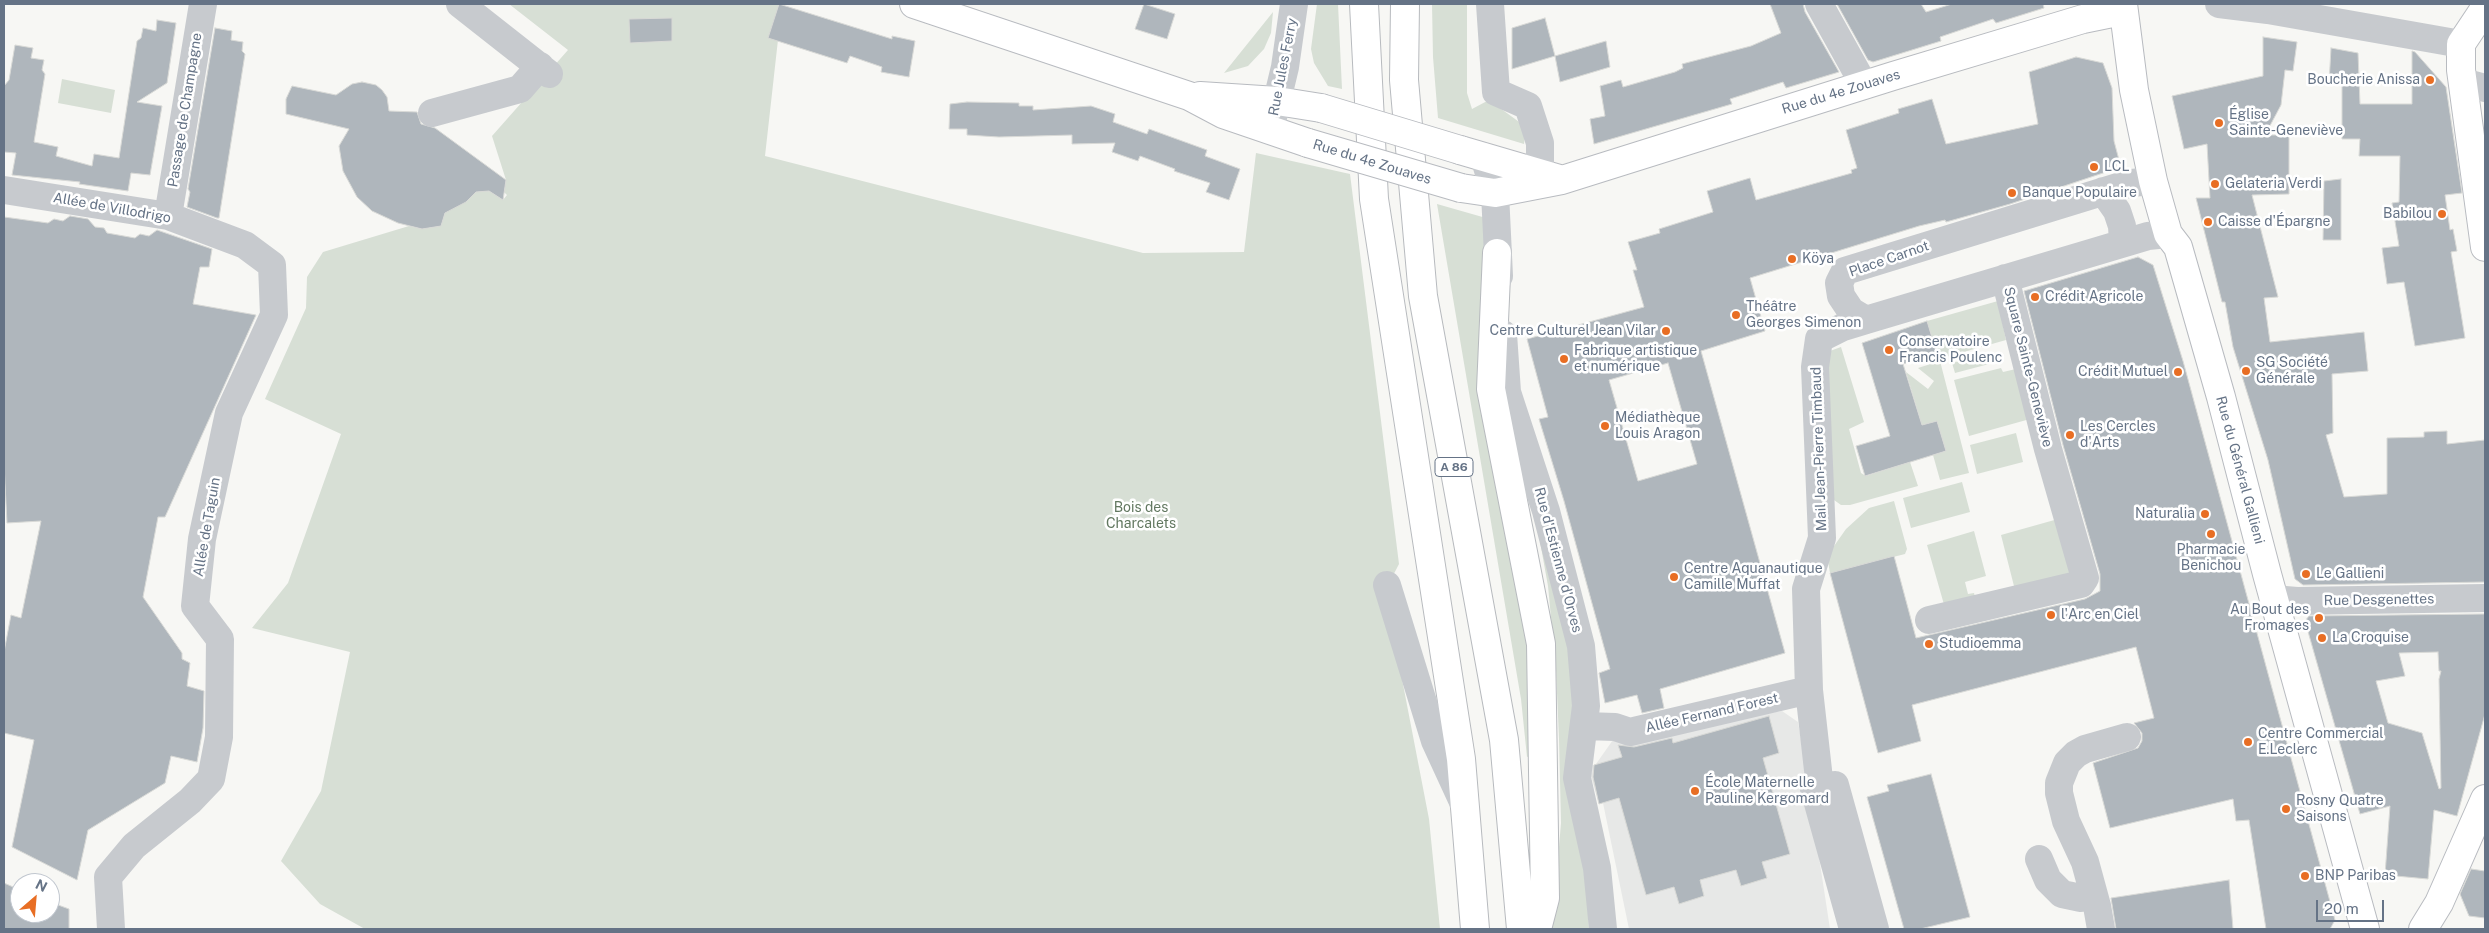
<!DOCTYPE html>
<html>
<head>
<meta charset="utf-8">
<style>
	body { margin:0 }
	#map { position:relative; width:2489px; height:933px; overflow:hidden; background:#f7f7f4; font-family:"Public Sans",sans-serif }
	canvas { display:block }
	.frame { position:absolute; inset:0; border:5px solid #657386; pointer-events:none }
	.north { position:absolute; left:10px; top:873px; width:50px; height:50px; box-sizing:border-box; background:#fff; border:1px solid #c1c7cf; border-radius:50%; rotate:27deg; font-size:14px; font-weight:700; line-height:20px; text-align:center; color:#657386 }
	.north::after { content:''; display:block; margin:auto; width:18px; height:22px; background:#e86e24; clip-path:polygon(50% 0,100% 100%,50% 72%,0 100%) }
	.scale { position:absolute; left:2316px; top:900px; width:68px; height:22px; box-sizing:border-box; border:2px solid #657386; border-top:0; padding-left:6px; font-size:15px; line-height:18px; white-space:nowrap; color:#657386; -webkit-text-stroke:4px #fff; paint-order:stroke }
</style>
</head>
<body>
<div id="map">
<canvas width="2489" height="933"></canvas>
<div class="frame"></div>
<div class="north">N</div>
<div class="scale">20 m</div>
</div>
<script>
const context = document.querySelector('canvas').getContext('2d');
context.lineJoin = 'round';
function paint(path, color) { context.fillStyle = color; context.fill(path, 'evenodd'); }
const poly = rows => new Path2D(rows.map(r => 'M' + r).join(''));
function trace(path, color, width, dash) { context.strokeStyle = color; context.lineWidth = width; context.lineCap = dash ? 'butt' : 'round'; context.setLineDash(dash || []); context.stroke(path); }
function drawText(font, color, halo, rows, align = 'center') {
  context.font = font + ' "Public Sans",sans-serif'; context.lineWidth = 5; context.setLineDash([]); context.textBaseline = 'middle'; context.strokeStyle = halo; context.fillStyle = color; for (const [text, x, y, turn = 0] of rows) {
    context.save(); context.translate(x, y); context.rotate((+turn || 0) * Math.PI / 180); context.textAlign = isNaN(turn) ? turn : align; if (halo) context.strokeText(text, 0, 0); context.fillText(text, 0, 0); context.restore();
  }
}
const built = poly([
	[1782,711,1798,722,1800,733,1830,929,1629,929,1603,803,1599,804,1590,773,1592,772,1591,766,1596,764,1615,737]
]);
const green = poly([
	[509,4,782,4,765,156,1143,253,1244,252,1256,153,1350,174,1399,564,1385,591,1429,819,1440,929,365,929,320,904,281,861,321,791,350,652,252,628,288,583,341,434,265,399,306,308,307,277,323,252,409,226,422,229,441,226,445,213,476,192,489,191,503,200,507,195,504,192,506,180,492,136,568,50],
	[1317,4,1338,4,1342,89,1328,86,1314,63,1311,49],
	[1432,4,1467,4,1467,93,1472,109,1489,100,1526,127,1524,144,1438,118,1433,57],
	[1273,12,1271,33,1264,49,1248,66,1224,73],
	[62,79,115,90,111,113,58,103],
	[1437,204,1486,218,1531,648,1535,754,1527,757,1521,699],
	[1998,301,2006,340,1939,359,1927,321],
	[1841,347,1864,422,1849,429,1861,473,1866,476,1910,462,1918,486,1850,505,1841,505,1834,500,1819,372,1830,351],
	[1987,354,1989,364,1955,373,1952,363],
	[1940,361,1969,473,1940,480,1933,455,1946,451,1937,421,1922,425,1906,372,1928,389,1934,381,1918,368],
	[2001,368,2003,372,2016,369,2030,419,1969,436,1954,380],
	[2016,433,2023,462,1977,474,1970,445],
	[1962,482,1970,512,1911,528,1903,498],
	[1894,501,1907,549,1905,554,1830,573,1827,556,1846,529,1869,508],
	[1535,514,1572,642,1589,929,1552,929,1561,823,1559,739,1556,670,1548,586],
	[2058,519,2072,573,2015,590,2001,535],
	[1974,531,1986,576,1965,582,1968,594,1974,593,1976,600,1945,608,1927,545]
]);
const building = poly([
	[779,4,892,39,892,36,915,41,909,77,881,72,882,67,850,56,847,63,768,38,779,4],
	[1144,4,1175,14,1167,39,1135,29,1144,4],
	[1770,4,1803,4,1805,12,1839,72,1786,88,1783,82,1730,99,1732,104,1594,144,1590,119,1605,116,1600,86,1621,80,1623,87,1675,72,1683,68,1682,64,1751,46,1781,33,1770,4],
	[1837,4,1921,4,1926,12,1952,4,2043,4,2044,8,1996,23,1993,19,1940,37,1941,41,1873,62,1868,60,1837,4],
	[672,18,672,41,630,43,629,19,672,18],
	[1545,18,1555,56,1606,41,1610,67,1560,82,1555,56,1512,69,1512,28,1545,18],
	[157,20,176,23,167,83,137,102,162,106,150,175,131,173,128,191,79,184,80,182,12,175,16,153,4,152,4,86,9,80,15,45,33,48,31,58,44,60,42,70,45,74,34,142,58,147,56,156,92,166,94,154,119,158,137,41,141,38,143,28,156,31,157,20],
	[215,28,232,31,231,40,243,42,242,51,245,54,219,218,217,218,187,207,190,192,188,189,215,28],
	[2263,37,2297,42,2293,71,2285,70,2281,105,2265,135,2289,135,2289,194,2252,195,2278,297,2264,298,2270,342,2364,332,2368,371,2332,374,2333,433,2326,435,2344,497,2387,494,2387,438,2424,437,2424,432,2447,431,2447,444,2485,440,2485,582,2303,585,2295,579,2268,460,2233,347,2225,302,2222,302,2196,198,2210,198,2207,144,2184,149,2172,96,2263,76,2263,37],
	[2331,48,2358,53,2360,104,2412,104,2412,51,2415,52,2446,87,2462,193,2445,195,2450,230,2453,229,2457,251,2451,252,2465,338,2415,346,2404,282,2387,284,2382,248,2399,246,2392,203,2399,202,2400,156,2359,156,2360,139,2342,139,2342,84,2329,84,2331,48],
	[2076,57,2103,63,2112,88,2114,141,2119,160,2115,169,2010,204,1946,222,1945,220,1919,226,1750,278,1765,331,1701,351,1785,653,1660,689,1664,708,1642,713,1637,695,1605,703,1599,673,1610,669,1564,501,1539,419,1548,417,1527,339,1644,307,1633,270,1637,270,1628,242,1660,233,1659,229,1713,212,1707,191,1750,178,1756,200,1852,173,1851,170,1857,168,1846,130,1899,113,1898,109,1932,99,1946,144,2038,124,2029,72,2076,57],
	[1668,363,1697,464,1638,481,1609,380,1668,363],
	[362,82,376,85,382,90,387,97,389,111,417,112,421,124,435,128,506,180,503,200,489,191,476,192,466,202,445,213,441,226,422,229,398,223,372,211,357,197,343,171,339,146,349,129,286,114,286,99,292,86,336,95,352,84,362,82],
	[967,102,1019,103,1019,106,1033,106,1033,110,1091,106,1115,114,1113,122,1147,134,1149,129,1207,150,1205,156,1240,169,1229,200,1206,192,1210,183,1174,171,1175,169,1140,156,1138,161,1112,152,1115,143,1072,144,1072,135,999,137,967,135,967,129,949,129,950,104,967,102],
	[2341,179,2341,240,2323,240,2324,181,2341,179],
	[70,216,88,219,95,227,104,228,107,233,135,238,140,234,149,236,157,230,212,249,209,267,200,267,193,304,256,315,165,517,158,517,143,597,182,653,182,659,190,663,187,686,204,691,203,728,197,762,171,756,165,783,88,830,77,880,12,847,34,740,4,733,4,652,11,615,21,618,41,521,7,523,4,464,4,217,48,223,54,219,63,221,70,216],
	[2138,257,2153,265,2183,361,2335,920,2330,929,2266,929,2249,820,2236,821,2233,799,2110,828,2093,763,2138,748,2142,741,2142,733,2134,723,2154,718,2136,647,1912,705,1921,741,1878,753,1830,573,1894,556,1916,638,2085,599,2100,591,2100,574,2063,445,2024,291,2138,257],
	[1927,321,1937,354,1903,364,1922,425,1937,421,1946,451,1865,476,1856,446,1890,436,1862,343,1927,321],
	[2485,614,2485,714,2457,816,2434,810,2428,879,2385,875,2390,806,2360,814,2305,621,2309,616,2485,614],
	[2438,652,2439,671,2441,671,2439,679,2441,788,2439,789,2422,733,2388,723,2376,681,2405,676,2399,653,2438,652],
	[1769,716,1779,753,1763,758,1790,854,1762,862,1767,878,1741,886,1736,870,1700,880,1704,896,1679,904,1674,887,1646,895,1619,798,1599,804,1593,777,1594,765,1622,757,1618,745,1634,747,1672,738,1673,743,1769,716],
	[1931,774,1970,917,1920,929,1904,929,1867,797,1889,791,1887,785,1931,774],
	[2471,869,2485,871,2485,918,2469,916,2460,894,2471,869],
	[2229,880,2233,929,2116,929,2111,898,2229,880],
	[4,883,20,890,20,913,50,913,50,902,69,909,69,929,4,929,4,883]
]);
const minor = poly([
	[460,4,549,74],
	[1490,4,1496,92,1528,106,1540,143,1540,173],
	[1819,4,1864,85],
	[2219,4,2268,10,2461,44],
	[2463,82,2485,88],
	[432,113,520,89,540,66],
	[1270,130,1285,67,1294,4],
	[1484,157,1495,193,1499,276],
	[2153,181,2131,183,1845,271,1839,283,1841,296,1851,311,1866,320,2148,236,2168,234],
	[4,190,168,216,245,245,272,265,274,315,229,413,202,539,195,606,220,639,219,737,211,779,190,801,134,846,108,877,111,929],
	[2103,191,2117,211,2122,226,2123,243],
	[168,216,203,4],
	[1503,334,1507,392,1546,511,1581,646,1586,706,1577,778,1597,868,1603,929],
	[1387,585,1435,741,1464,804],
	[2273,599,2297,601,2485,598],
	[1929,620,2081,584,2085,578,2048,449,2005,278],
	[1585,726,1615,727,1630,732,1809,690],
	[1820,788,1809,690,1806,589,1822,538,1815,367,1819,339,1843,327,1866,320],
	[2039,859,2048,880,2062,894,2081,898,2094,896],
	[1853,929,1814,789,1835,785,1875,929],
	[2101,929,2097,906,2085,862,2066,821,2059,793,2059,783,2067,763,2076,754,2085,749,2127,737]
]);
const major = poly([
	[914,4,1189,96,1223,114,1308,143],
	[2123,4,2134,90,2153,181,2168,234,2178,247,2221,397,2267,574,2365,929],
	[2485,8,2461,44,2461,70,2485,247],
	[1200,96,1277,101,1321,108],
	[1460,150,1559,179],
	[1461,188,1495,193,1562,180,1893,76,2083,19,2122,11],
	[2423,929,2439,903,2485,799]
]);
const highway = poly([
	[1364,4,1374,199,1461,759,1475,929],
	[1405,4,1404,80,1423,296,1504,740,1521,929],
	[1497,253,1491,389,1541,644,1545,898,1537,929]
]);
const majorBridge = poly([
	[1321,108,1460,150],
	[1308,143,1461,188]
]);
const markers = [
	[2430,80,5,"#e86e24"],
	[2219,123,5,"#e86e24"],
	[2094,167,5,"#e86e24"],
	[2215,184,5,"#e86e24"],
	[2012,193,5,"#e86e24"],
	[2442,214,5,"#e86e24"],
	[2208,222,5,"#e86e24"],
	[1792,259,5,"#e86e24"],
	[2035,297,5,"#e86e24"],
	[1736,315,5,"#e86e24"],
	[1666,331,5,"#e86e24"],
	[1889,350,5,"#e86e24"],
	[1564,359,5,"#e86e24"],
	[2246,371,5,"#e86e24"],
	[2178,372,5,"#e86e24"],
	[1605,426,5,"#e86e24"],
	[2070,435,5,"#e86e24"],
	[2205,514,5,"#e86e24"],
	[2211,534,5,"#e86e24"],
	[2306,574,5,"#e86e24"],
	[1674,577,5,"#e86e24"],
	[2051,615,5,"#e86e24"],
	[2319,618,5,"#e86e24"],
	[2322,638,5,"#e86e24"],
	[1929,644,5,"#e86e24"],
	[2248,742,5,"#e86e24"],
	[1695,791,5,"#e86e24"],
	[2286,809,5,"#e86e24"],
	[2305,876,5,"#e86e24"]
];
const shields = [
	[1454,467,38]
];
const shieldNames = [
	["A 86",1454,467]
];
const streetNames = [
	["Rue Jules Ferry",1283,67,-79],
	["Rue du 4e Zouaves",1841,92,-17],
	["Passage de Champagne",185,110,-81],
	["Rue du 4e Zouaves",1372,162,17],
	["Allée de Villodrigo",112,208,10],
	["Place Carnot",1889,259,-19],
	["Square Sainte-Geneviève",2028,367,76],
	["Mail Jean-Pierre Timbaud",1819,449,-92],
	["Rue du Général Gallieni",2240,470,75],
	["Allée de Taguin",207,527,-80],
	["Rue d'Estienne d'Orves",1558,560,75],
	["Rue Desgenettes",2379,600,-1],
	["Allée Fernand Forest",1712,713,-13]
];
const poiNames = [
	["Boucherie Anissa",2420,80,"right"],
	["Église",2229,115],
	["Sainte-Geneviève",2229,131],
	["LCL",2104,167],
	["Gelateria Verdi",2225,184],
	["Banque Populaire",2022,193],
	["Babilou",2432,214,"right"],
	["Caisse d'Épargne",2218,222],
	["Köya",1802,259],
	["Crédit Agricole",2045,297],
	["Théâtre",1746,307],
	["Georges Simenon",1746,323],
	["Centre Culturel Jean Vilar",1656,331,"right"],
	["Conservatoire",1899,342],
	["Francis Poulenc",1899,358],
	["Fabrique artistique",1574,351],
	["et numérique",1574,367],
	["SG Société",2256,363],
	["Générale",2256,379],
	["Crédit Mutuel",2168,372,"right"],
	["Médiathèque",1615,418],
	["Louis Aragon",1615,434],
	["Les Cercles",2080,427],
	["d'Arts",2080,443],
	["Naturalia",2195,514,"right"],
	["Pharmacie",2211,550,"center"],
	["Benichou",2211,566,"center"],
	["Centre Aquanautique",1684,569],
	["Camille Muffat",1684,585],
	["Le Gallieni",2316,574],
	["Au Bout des",2309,610,"right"],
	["Fromages",2309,626,"right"],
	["l'Arc en Ciel",2061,615],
	["La Croquise",2332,638],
	["Studioemma",1939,644],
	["Centre Commercial",2258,734],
	["E.Leclerc",2258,750],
	["École Maternelle",1705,783],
	["Pauline Kergomard",1705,799],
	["Rosny Quatre",2296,801],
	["Saisons",2296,817],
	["BNP Paribas",2315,876]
];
const parkNames = [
	["Bois des",1141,508],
	["Charcalets",1141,524]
];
paint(built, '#e7e8e7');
paint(green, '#d7dfd5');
paint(building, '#afb6bc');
trace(building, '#d8d9d6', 1);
trace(major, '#b8bbc0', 30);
trace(highway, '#b7babe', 30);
trace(minor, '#c7cace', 28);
trace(major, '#fff', 28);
trace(highway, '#fff', 28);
trace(majorBridge, '#b8bbc0', 30, []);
trace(majorBridge, '#fff', 28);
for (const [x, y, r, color] of markers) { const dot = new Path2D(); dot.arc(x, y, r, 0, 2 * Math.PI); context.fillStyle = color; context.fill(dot); trace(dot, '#fff', 2); }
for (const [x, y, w] of shields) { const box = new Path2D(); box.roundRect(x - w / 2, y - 9.5, w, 19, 4); context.fillStyle = '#fff'; context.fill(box); trace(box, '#657386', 1); }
drawText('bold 12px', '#657386', null, shieldNames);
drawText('14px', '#657386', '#fff', streetNames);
drawText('14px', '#657386', '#fff', poiNames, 'left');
drawText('14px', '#627860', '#fff', parkNames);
</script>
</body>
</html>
